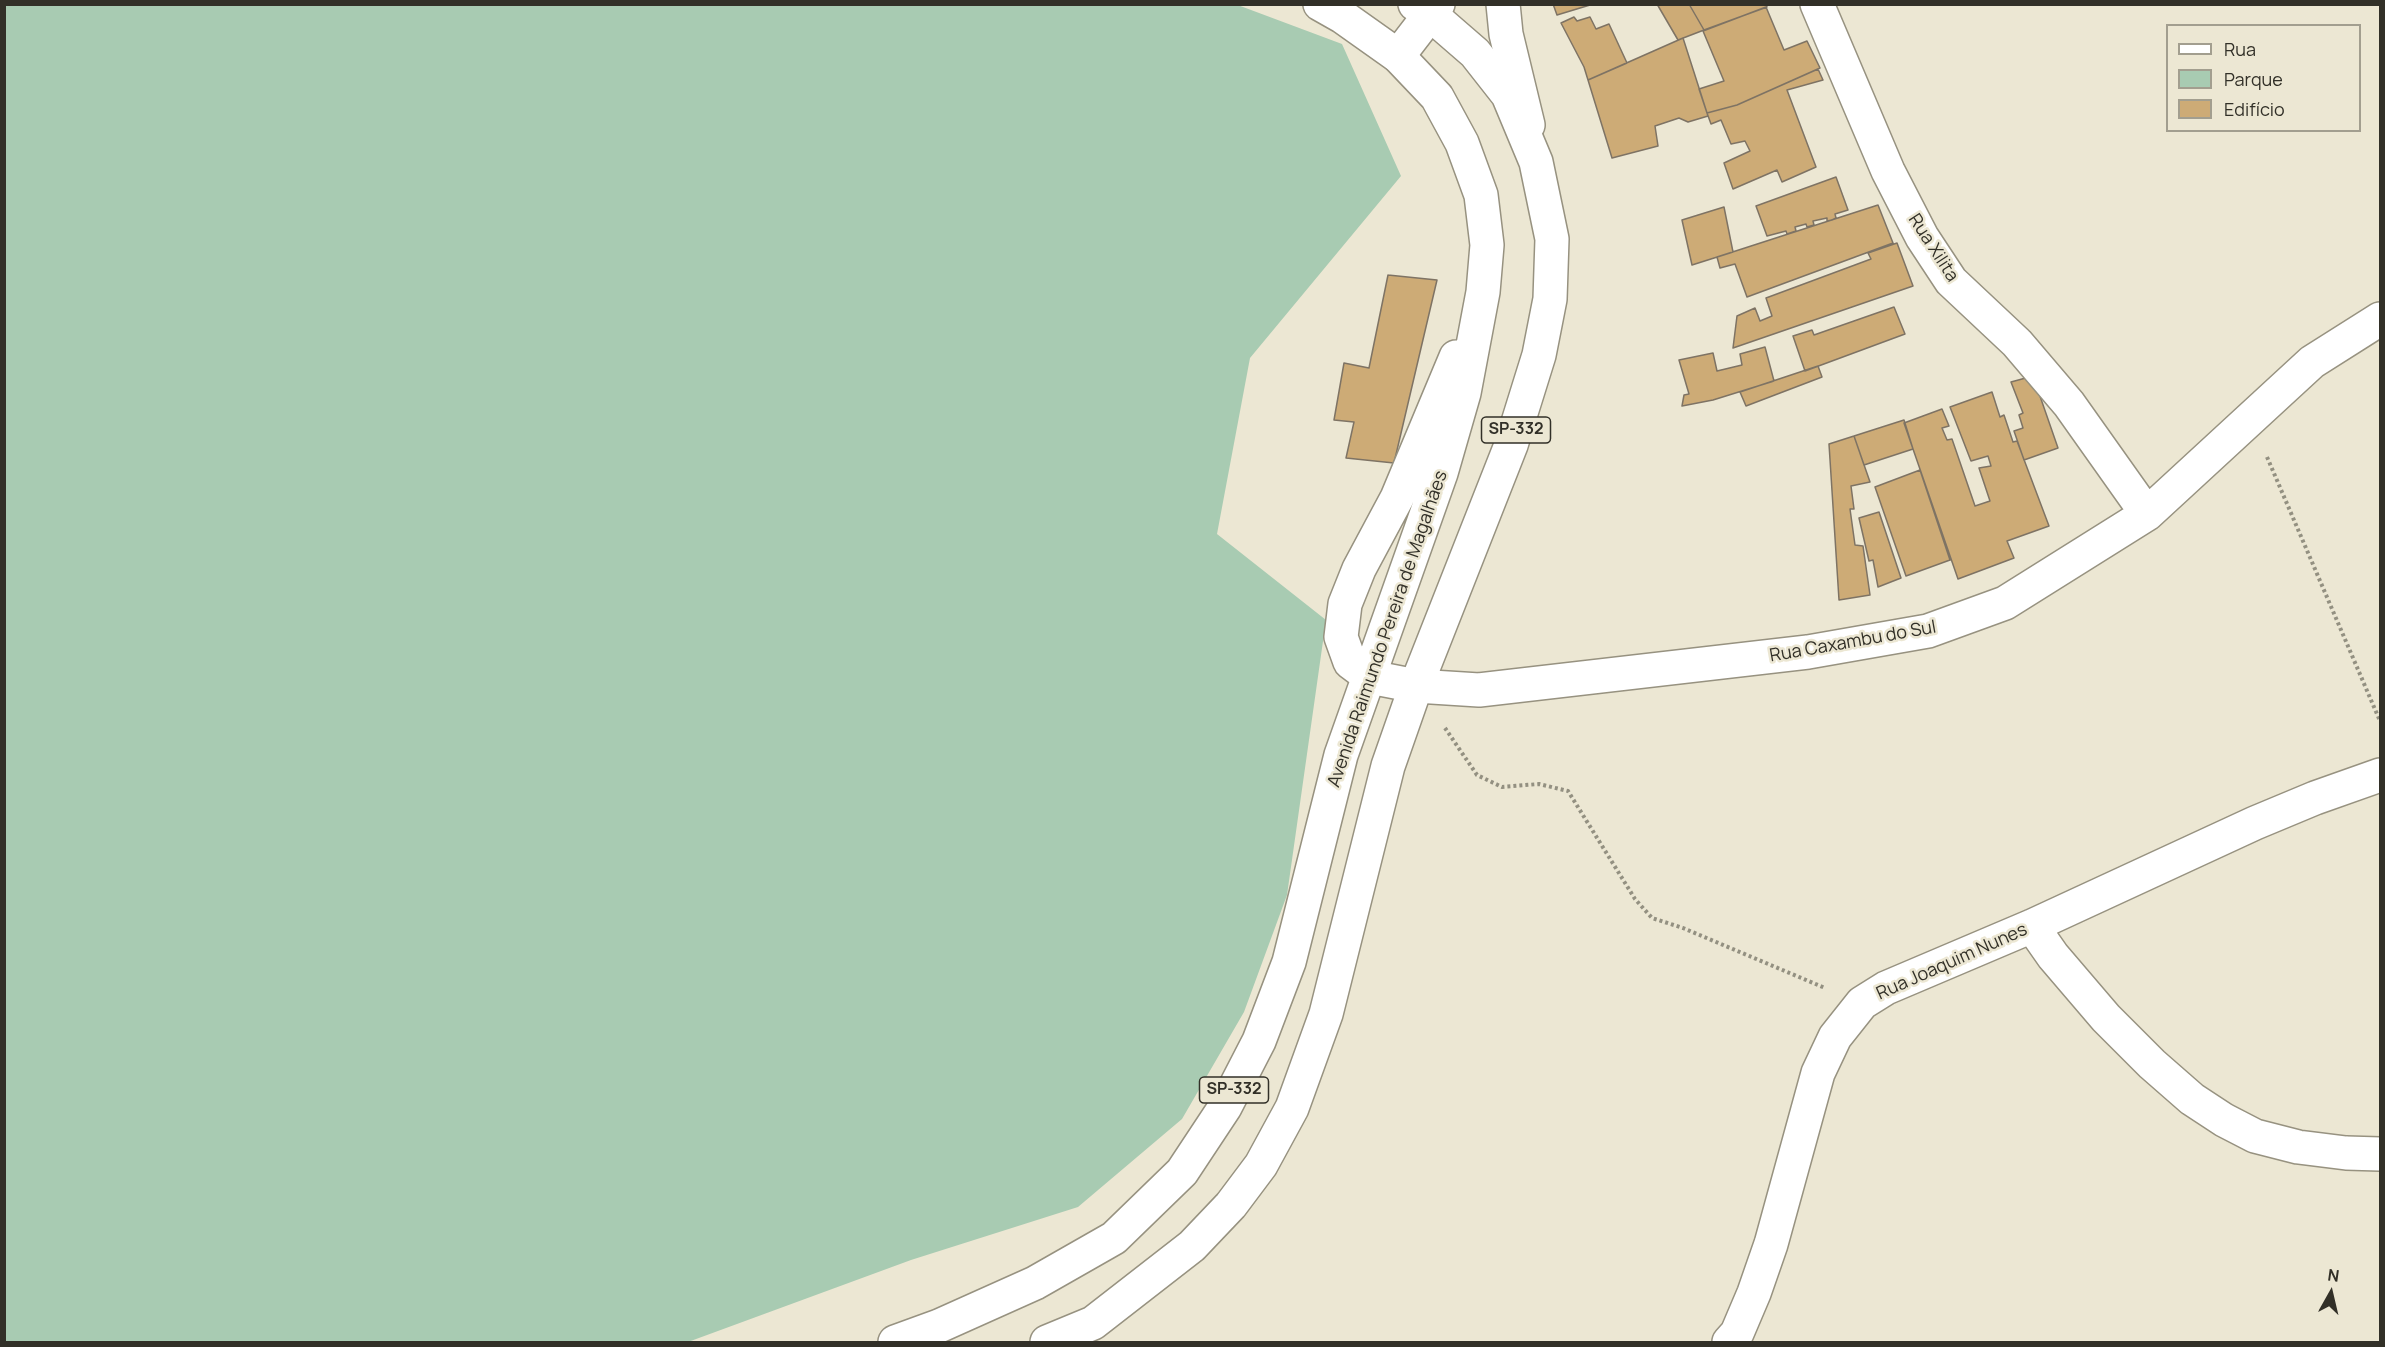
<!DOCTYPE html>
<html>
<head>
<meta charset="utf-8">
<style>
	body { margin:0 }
	#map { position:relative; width:2385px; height:1347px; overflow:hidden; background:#ece7d3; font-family:Manrope,sans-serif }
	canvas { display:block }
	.frame { position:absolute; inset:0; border:6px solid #323028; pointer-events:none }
	.legend { position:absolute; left:2166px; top:24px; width:195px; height:108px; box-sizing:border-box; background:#ece7d3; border:2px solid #a29e8f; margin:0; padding:8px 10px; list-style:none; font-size:18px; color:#323028 }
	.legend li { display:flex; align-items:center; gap:12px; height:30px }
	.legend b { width:30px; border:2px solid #a29e8f }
	.north { position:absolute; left:2301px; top:1263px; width:60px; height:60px; -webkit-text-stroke:4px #ece7d3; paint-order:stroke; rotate:8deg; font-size:16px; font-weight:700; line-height:24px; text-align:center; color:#323028 }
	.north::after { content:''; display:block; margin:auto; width:21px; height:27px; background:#323028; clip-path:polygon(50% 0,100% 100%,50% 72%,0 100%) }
</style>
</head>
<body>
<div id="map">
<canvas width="2385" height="1347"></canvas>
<div class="frame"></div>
<ul class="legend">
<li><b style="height:8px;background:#fff"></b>Rua</li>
<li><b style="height:16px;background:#a8cbb2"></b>Parque</li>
<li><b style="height:16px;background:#cdab76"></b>Edifício</li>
</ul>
<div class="north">N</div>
</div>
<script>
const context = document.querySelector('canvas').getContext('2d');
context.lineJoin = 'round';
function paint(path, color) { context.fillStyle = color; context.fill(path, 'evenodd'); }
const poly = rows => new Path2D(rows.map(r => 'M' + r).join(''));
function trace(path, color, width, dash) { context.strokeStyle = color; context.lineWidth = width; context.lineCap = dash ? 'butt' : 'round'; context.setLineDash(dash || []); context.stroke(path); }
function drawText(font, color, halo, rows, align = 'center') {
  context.font = font + ' Manrope,sans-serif'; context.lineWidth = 5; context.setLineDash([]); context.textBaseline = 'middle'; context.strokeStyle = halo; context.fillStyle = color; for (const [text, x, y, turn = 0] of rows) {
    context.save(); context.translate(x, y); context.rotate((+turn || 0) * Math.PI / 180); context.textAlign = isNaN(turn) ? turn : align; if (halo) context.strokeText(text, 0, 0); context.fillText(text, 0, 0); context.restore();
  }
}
const green = poly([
	[1235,4,1342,44,1401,176,1250,358,1217,534,1326,620,1287,895,1244,1012,1182,1119,1078,1207,911,1260,688,1342,5,1342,5,5]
]);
const building = poly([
	[1553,4,1589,4,1590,5,1557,15,1553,4],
	[1657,4,1689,4,1704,30,1678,40,1657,4],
	[1689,4,1766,4,1767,7,1704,30,1689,4],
	[1766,7,1784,50,1807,41,1820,68,1737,105,1707,113,1699,89,1724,81,1703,31,1766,7],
	[1574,17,1577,21,1590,17,1596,29,1609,24,1627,63,1588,80,1584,67,1561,23,1574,17],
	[1683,38,1708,116,1688,122,1679,118,1655,126,1658,146,1612,158,1588,80,1683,38],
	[1818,69,1823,80,1787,90,1816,167,1782,182,1777,170,1733,189,1724,163,1750,151,1745,141,1731,144,1721,120,1711,124,1707,113,1737,105,1818,69],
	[1836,177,1848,210,1835,214,1836,218,1832,220,1827,221,1827,218,1813,221,1814,225,1807,227,1806,224,1795,227,1796,231,1787,234,1786,231,1767,236,1756,206,1836,177],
	[1878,205,1893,243,1747,297,1735,264,1720,268,1717,257,1878,205],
	[1724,207,1733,252,1692,265,1682,220,1724,207],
	[1897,243,1913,286,1733,348,1737,316,1755,308,1760,321,1772,316,1766,298,1871,259,1868,253,1897,243],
	[1388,275,1437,280,1394,463,1346,458,1354,422,1334,420,1344,363,1369,368,1388,275],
	[1894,307,1905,334,1805,371,1793,336,1812,330,1814,335,1894,307],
	[1765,347,1774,381,1713,400,1682,406,1684,395,1689,394,1679,360,1713,353,1717,371,1742,365,1740,354,1765,347],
	[1818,366,1822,377,1746,406,1740,392,1818,366],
	[2033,376,2058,448,2024,460,2014,431,2023,428,2019,415,2023,413,2011,382,2033,376],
	[1992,392,2000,417,2004,415,2013,442,2017,441,2049,526,2007,541,2014,558,1958,579,1904,423,1942,409,1949,426,1942,428,1947,440,1952,439,1975,506,1990,501,1979,468,1991,466,1988,456,1971,461,1950,407,1992,392],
	[1904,420,1913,449,1864,465,1854,436,1904,420],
	[1854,436,1870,482,1851,486,1854,509,1850,509,1855,545,1863,546,1870,595,1839,600,1829,444,1854,436],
	[1920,470,1950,560,1906,576,1875,487,1920,470],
	[1879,512,1901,578,1878,587,1873,560,1869,561,1859,518,1879,512]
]);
const path = poly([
	[2267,457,2380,721],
	[1445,728,1477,775,1502,787,1539,784,1568,791,1635,899,1652,918,1683,928,1825,988]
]);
const minor = poly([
	[1503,4,1506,34,1528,125],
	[1817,4,1888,171,1922,237,1951,281,2017,343,2069,404,2147,514],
	[1398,56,1438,4],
	[1370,677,1416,686,1479,690,1808,652,1928,631,2005,603,2147,514,2312,362,2380,319],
	[2032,926,2053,956,2106,1018,2152,1064,2192,1099,2224,1120,2255,1136,2298,1147,2346,1153,2380,1154],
	[1729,1342,1737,1333,1754,1293,1771,1244,1818,1073,1835,1037,1862,1003,1886,988,2032,926,2255,823,2315,798,2380,775]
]);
const major = poly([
	[1370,677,1350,662,1341,637,1345,604,1359,569,1397,498,1456,357],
	[895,1342,939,1326,1035,1283,1114,1238,1182,1172,1225,1107,1259,1041,1289,962,1341,755,1441,473,1464,393,1483,292,1487,245,1481,195,1462,143,1437,97,1398,56,1343,17,1320,4],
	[1047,1342,1093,1323,1192,1246,1231,1205,1261,1165,1292,1108,1326,1014,1388,766,1416,686,1511,445,1539,355,1550,299,1552,239,1536,162,1508,95,1475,53,1430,14,1415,4]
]);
const shields = [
	[1516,430,69],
	[1234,1090,69]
];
const shieldNames = [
	["SP-332",1516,430],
	["SP-332",1234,1090]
];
const streetNames = [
	["Rua Xilita",1933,248,57],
	["Avenida Raimundo Pereira de Magalhães",1388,629,-71],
	["Rua Caxambu do Sul",1853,642,-10],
	["Rua Joaquim Nunes",1952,962,-24]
];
paint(green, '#a8cbb2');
paint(building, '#cdab76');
trace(building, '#7e7364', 1.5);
trace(minor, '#979280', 36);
trace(major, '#979280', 36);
trace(path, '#939081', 4, [3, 3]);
trace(minor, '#fff', 33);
trace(major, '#fff', 33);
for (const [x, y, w] of shields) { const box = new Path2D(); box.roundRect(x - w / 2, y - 13, w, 26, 4.5); context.fillStyle = '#ece7d3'; context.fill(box); trace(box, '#323028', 1.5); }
drawText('bold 16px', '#323028', null, shieldNames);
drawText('18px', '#323028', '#ece7d3', streetNames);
</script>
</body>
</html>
